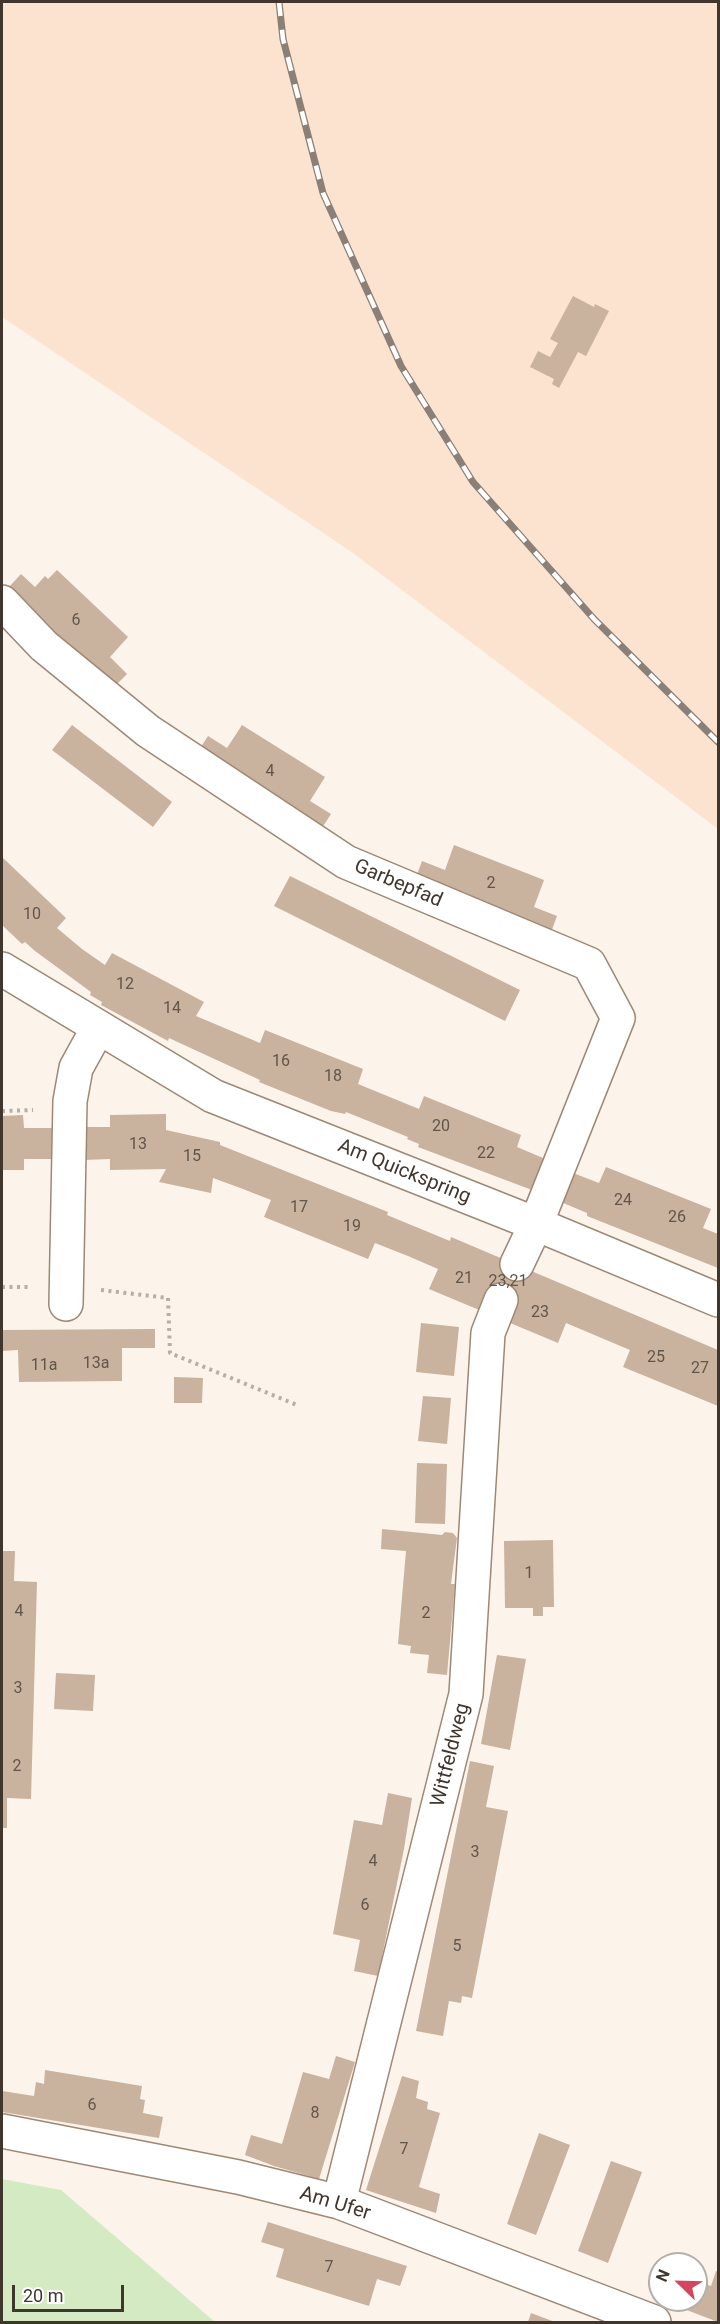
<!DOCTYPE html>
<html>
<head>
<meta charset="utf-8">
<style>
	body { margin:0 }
	#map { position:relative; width:720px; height:2324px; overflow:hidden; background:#fcf3ea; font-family:Roboto,sans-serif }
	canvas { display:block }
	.frame { position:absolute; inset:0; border:3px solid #40362e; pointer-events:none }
	.north { position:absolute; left:648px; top:2252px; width:60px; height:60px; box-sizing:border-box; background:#fff; border:2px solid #b3afab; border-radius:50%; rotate:293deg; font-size:16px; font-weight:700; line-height:24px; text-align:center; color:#40362e }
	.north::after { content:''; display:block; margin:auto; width:21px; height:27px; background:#d5455f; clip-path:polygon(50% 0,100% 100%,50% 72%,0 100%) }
	.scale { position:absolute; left:12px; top:2285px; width:112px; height:27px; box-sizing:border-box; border:3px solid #40362e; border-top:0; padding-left:8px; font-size:18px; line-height:21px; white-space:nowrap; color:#40362e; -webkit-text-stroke:4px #fff; paint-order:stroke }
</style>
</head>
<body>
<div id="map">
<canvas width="720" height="2324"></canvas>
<div class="frame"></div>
<div class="north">N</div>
<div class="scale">20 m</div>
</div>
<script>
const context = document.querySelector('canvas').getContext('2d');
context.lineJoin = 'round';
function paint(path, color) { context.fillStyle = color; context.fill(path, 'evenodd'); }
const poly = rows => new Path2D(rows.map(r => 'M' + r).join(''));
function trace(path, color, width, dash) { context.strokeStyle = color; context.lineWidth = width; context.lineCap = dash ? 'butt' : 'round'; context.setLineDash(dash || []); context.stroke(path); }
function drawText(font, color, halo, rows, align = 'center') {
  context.font = font + ' Roboto,sans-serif'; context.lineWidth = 4.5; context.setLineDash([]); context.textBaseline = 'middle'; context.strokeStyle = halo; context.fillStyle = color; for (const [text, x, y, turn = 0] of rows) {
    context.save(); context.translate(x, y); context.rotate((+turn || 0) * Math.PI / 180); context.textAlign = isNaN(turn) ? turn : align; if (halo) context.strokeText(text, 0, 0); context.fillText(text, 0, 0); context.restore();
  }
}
const built = poly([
	[2,2,718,2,718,829,353,553,2,317]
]);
const green = poly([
	[2,2179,61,2190,215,2322,2,2322]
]);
const building = poly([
	[573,296,594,307,595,304,609,311,586,356,578,352,559,388,552,384,554,379,530,367,538,351,550,357,558,343,550,339],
	[57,570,128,637,110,657,127,674,114,687,24,605,8,588,21,574,35,587,45,576,48,579],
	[72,725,172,802,153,827,52,750],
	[242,725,325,777,310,801,331,814,320,831,197,753,208,736,227,748],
	[454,845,544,880,534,907,557,916,550,935,415,880,422,861,445,870],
	[2,857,66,918,57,928,82,949,105,965,112,953,204,1002,196,1016,260,1043,265,1030,363,1069,358,1084,419,1109,424,1096,521,1135,517,1147,543,1158,532,1190,418,1147,419,1144,407,1139,408,1137,346,1112,345,1114,331,1111,259,1082,260,1080,169,1038,168,1041,101,1005,102,1002,90,995,91,992,35,951,25,942,22,944,2,925],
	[290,876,520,990,505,1021,274,906],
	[166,1114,166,1130,220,1142,220,1145,388,1212,387,1215,450,1241,451,1237,718,1350,718,1406,623,1367,630,1350,566,1323,558,1343,429,1289,438,1269,408,1256,375,1243,368,1259,264,1217,271,1200,243,1189,213,1178,211,1193,159,1182,166,1169,110,1170,110,1159,83,1160,82,1127,110,1127,110,1115],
	[23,1115,24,1128,55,1128,56,1159,24,1159,24,1170,2,1170,2,1116],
	[606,1167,711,1209,703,1228,718,1234,718,1268,587,1216,587,1213,561,1202,573,1173,599,1183],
	[421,1323,459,1327,454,1376,416,1372],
	[155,1329,155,1348,122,1348,122,1381,19,1382,18,1350,2,1351,2,1330],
	[174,1377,203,1378,202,1403,174,1403],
	[423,1396,451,1398,447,1444,418,1441],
	[417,1463,447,1464,445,1524,415,1523],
	[382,1529,442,1535,445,1532,453,1533,457,1538,451,1584,455,1584,447,1675,427,1673,429,1655,410,1653,411,1646,398,1644,406,1551,381,1549],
	[553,1540,554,1607,543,1607,543,1616,533,1616,533,1608,505,1608,504,1541],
	[2,1551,15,1551,14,1581,37,1582,31,1799,7,1798,7,1828,2,1828],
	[497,1655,526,1659,510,1750,481,1744],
	[56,1673,95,1675,93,1711,54,1709],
	[470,1761,494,1766,486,1807,508,1811,472,1998,462,1996,461,2003,449,2001,443,2036,416,2031],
	[388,1793,412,1798,404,1849,378,1976,354,1971,360,1940,333,1934,354,1820,382,1825],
	[336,2056,355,2062,319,2179,274,2166,245,2155,251,2135,282,2144,303,2072,329,2079],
	[45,2070,142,2086,140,2099,145,2100,143,2113,163,2117,159,2138,2,2112,2,2091,34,2096,36,2082,44,2084],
	[402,2076,419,2081,416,2098,428,2102,427,2109,440,2113,419,2187,440,2194,436,2213,366,2190],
	[539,2133,570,2145,536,2235,507,2224],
	[611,2161,642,2172,608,2263,578,2251],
	[268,2222,407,2266,400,2286,377,2279,369,2306,276,2277,284,2249,261,2242],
	[716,2271,718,2272,718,2322,671,2304,673,2300,696,2300,696,2281,711,2286],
	[531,2313,555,2322,528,2322]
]);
const path = poly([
	[2,1111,33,1110],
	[2,1287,31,1287],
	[101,1290,168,1298,170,1353,297,1405]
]);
const street = poly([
	[2,602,44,646,148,731,346,862,589,964,618,1018,536,1224,517,1264],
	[2,969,213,1096,536,1224,718,1300],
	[66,1304,70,1101,76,1068,98,1028],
	[2,2131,238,2177,339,2202,654,2322],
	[339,2202,466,1694,488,1333,501,1300]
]);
const rail = poly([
	[279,2,283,39,323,193,401,366,473,482,594,619,718,742]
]);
const numberNames = [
	["6",76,621],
	["4",270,772],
	["2",491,884],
	["10",32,915],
	["12",125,985],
	["14",172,1009],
	["16",281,1062],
	["18",333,1077],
	["20",441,1127],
	["13",138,1145],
	["22",486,1154],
	["15",192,1157],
	["24",623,1201],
	["17",299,1208],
	["26",677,1218],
	["19",352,1227],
	["21",464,1279],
	["23,21",508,1282],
	["23",540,1313],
	["25",656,1358],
	["13a",96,1364],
	["11a",44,1366],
	["27",700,1369],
	["1",529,1574],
	["4",19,1612],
	["2",426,1614],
	["3",18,1689],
	["2",17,1767],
	["3",475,1853],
	["4",373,1862],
	["6",365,1906],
	["5",457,1947],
	["6",92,2106],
	["8",315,2114],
	["7",404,2150],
	["7",329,2268]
];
const streetNames = [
	["Garbepfad",398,884,23],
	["Am Quickspring",404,1172,22],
	["Wittfeldweg",451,1755,-76],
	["Am Ufer",335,2204,17]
];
paint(built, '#fce3cf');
paint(green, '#d3eac2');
paint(building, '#c9b29e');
trace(street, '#9e8875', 36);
trace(path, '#b7aea5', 4, [3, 4.5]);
trace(street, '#fff', 33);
trace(rail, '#8a8078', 7);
trace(rail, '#fff', 4.5, [14]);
drawText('16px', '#62554a', null, numberNames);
drawText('20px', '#40362e', '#fff', streetNames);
</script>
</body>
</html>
